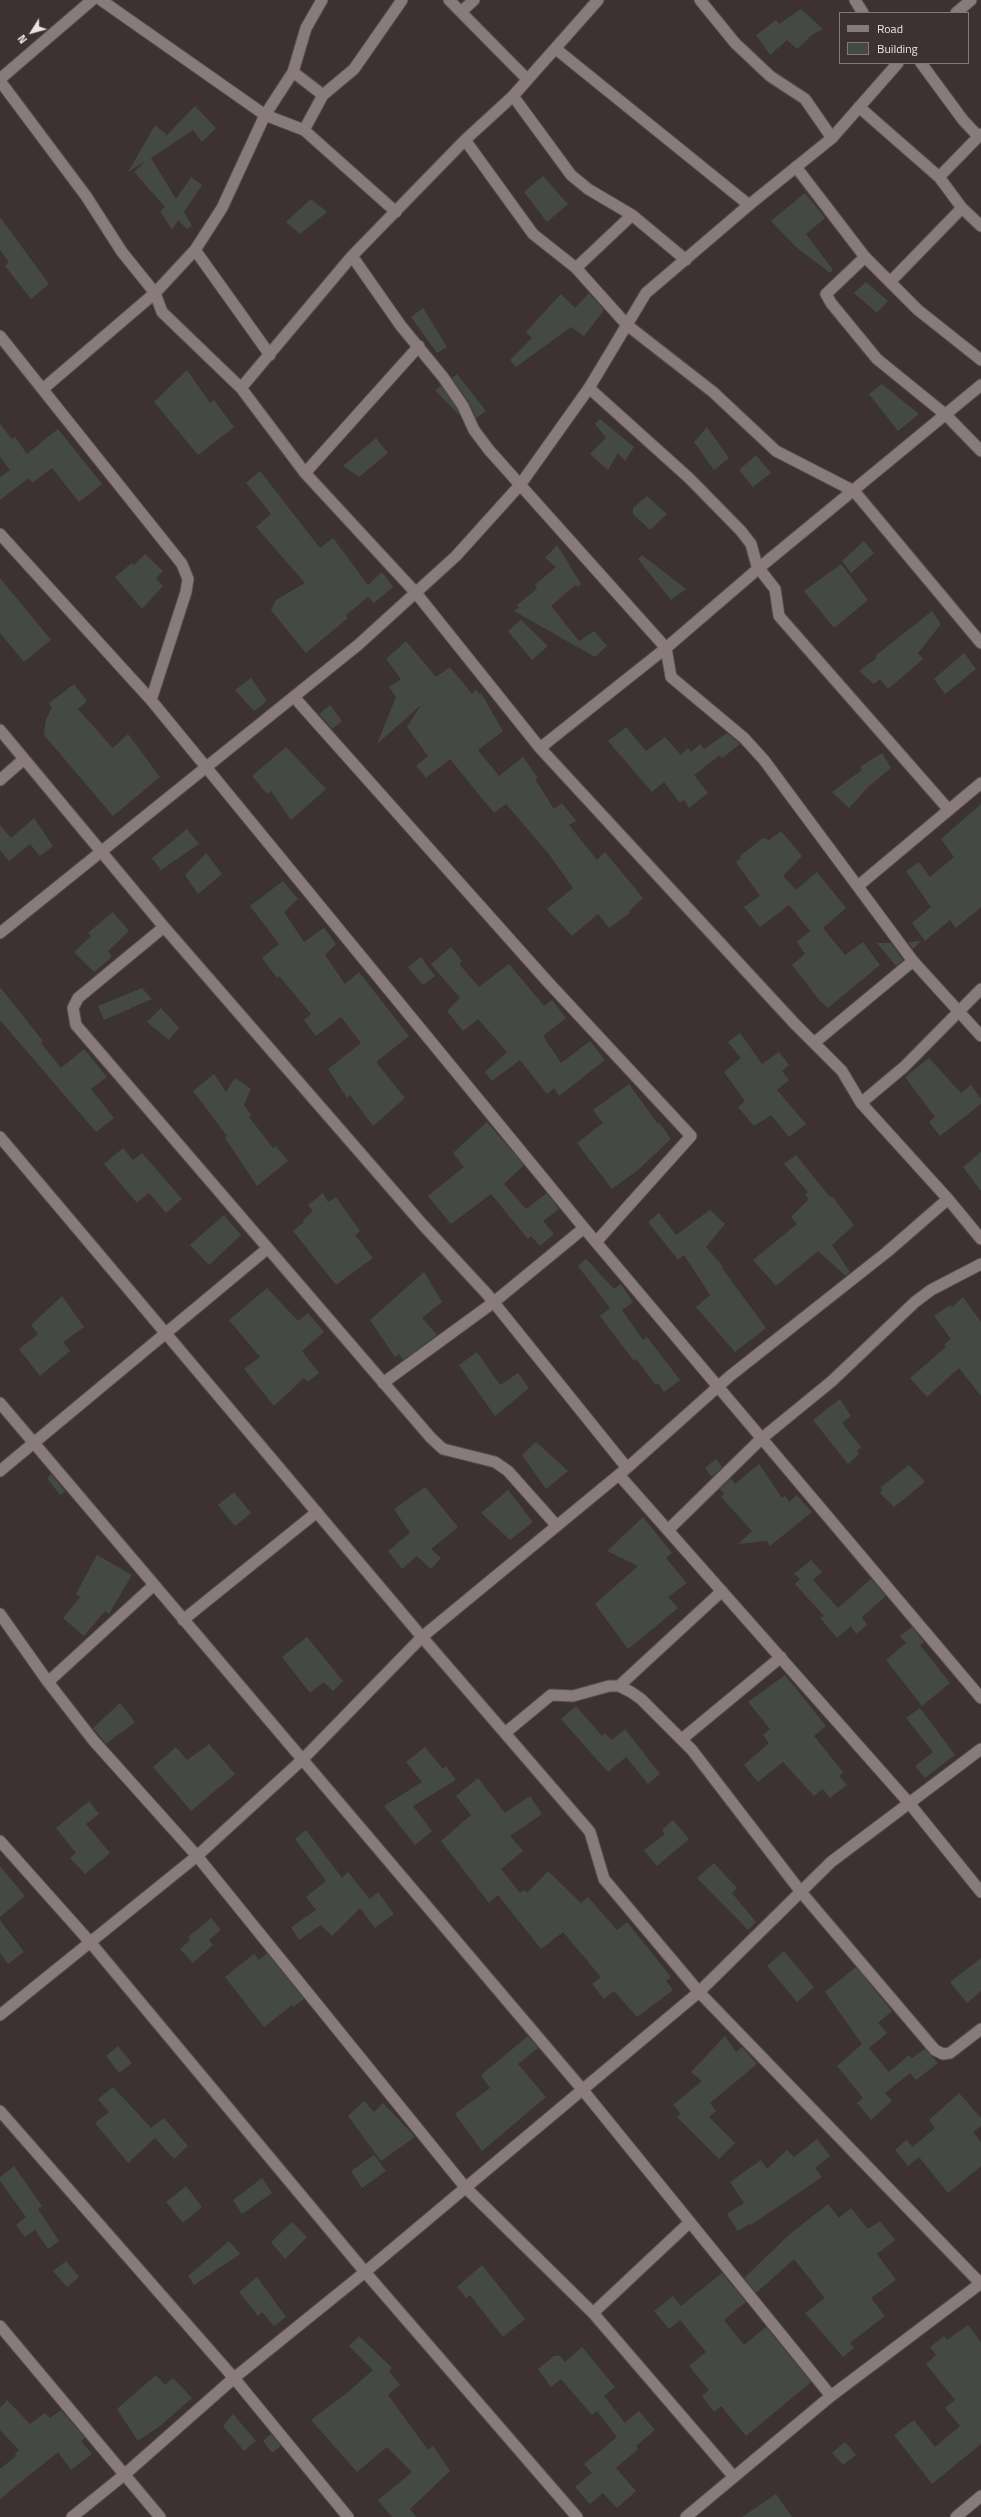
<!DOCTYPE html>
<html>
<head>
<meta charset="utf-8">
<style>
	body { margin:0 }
	#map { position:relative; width:981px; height:2517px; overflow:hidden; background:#3c3232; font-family:"Titillium Web",sans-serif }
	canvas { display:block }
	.legend { position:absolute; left:839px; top:12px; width:130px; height:52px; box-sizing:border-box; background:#3c3232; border:1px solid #827a7a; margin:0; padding:5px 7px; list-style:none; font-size:12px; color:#ebe5e5 }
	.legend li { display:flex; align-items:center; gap:8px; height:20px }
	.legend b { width:20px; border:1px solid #827a7a }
	.north { position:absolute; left:12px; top:12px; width:40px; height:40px; -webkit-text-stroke:3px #3c3232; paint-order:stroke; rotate:233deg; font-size:11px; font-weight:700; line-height:16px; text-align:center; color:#ebe5e5 }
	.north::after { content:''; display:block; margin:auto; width:14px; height:18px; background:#ebe5e5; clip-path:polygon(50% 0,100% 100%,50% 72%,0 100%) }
</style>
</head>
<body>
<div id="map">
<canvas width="981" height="2517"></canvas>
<ul class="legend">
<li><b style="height:5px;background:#877c7b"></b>Road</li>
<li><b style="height:11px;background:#444a43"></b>Building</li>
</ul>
<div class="north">N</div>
</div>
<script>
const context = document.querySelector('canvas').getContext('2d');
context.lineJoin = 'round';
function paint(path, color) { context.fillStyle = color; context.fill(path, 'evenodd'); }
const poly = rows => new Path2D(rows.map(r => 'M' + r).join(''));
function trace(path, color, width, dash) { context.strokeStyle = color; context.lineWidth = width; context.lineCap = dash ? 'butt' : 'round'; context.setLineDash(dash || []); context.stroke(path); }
const building = poly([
	[801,9,823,29,813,34,797,49,787,40,770,55,756,35,776,20,779,24],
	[195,106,216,128,202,142,193,130,151,158,176,199,191,177,202,185,184,212,192,226,187,229,178,220,172,230,160,211,165,207,134,172,147,160,128,172,155,125,167,135],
	[543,176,568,204,547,222,524,192],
	[805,193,825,218,806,234,833,270,830,273,796,247,771,221],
	[311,199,327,212,300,234,286,222],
	[0,217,49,284,31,299,5,266,9,262,0,250],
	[866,282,888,301,877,313,854,293],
	[589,293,604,310,584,336,571,327,516,367,510,360,532,338,526,332,561,294,575,308],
	[423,308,447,347,437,353,411,317],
	[187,370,210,403,214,400,234,427,198,455,154,402],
	[457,374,486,411,476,418,469,402,452,378],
	[882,384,919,414,898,431,869,394],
	[441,386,457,409,460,416,435,390],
	[600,419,634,447,625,461,618,453,608,470,590,454,606,438,595,424],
	[0,424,12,439,15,437,27,454,58,429,102,484,79,502,52,468,32,483,29,478,0,500,0,477,10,470,0,457],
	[707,427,729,458,714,470,694,442],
	[376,438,388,453,359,477,343,466],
	[756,455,771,473,753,487,739,470],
	[260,471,320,548,333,538,368,585,382,572,393,587,374,603,368,597,346,615,348,618,306,653,271,610,276,600,305,583,256,527,271,514,246,483],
	[647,496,667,514,650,530,633,514,633,508],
	[864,541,874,553,851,573,842,561],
	[557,545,581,584,578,587,575,585,551,606,579,641,594,631,607,646,595,657,514,611,519,607,517,605,537,589,535,585,556,567,545,558],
	[145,554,163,571,156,578,163,586,142,609,115,577,132,563,134,565],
	[642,555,686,589,671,600,638,559],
	[841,564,868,600,834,628,804,591],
	[0,578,51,640,24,662,0,633],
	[932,611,941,624,918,653,923,659,888,689,880,679,874,684,859,671,877,658,875,656],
	[521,620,548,646,532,660,508,631],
	[406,641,436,677,450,667,472,694,476,690,479,694,481,693,503,731,478,750,499,776,523,757,538,778,535,779,554,809,562,803,576,821,569,825,597,860,605,852,643,898,629,911,630,913,609,928,598,914,572,936,547,909,573,888,548,853,506,804,494,813,450,759,426,778,416,766,428,756,407,727,421,705,377,744,396,697,389,687,401,679,386,659],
	[964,653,976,669,945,694,934,679],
	[251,678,267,701,254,711,235,690],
	[74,684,87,701,78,709,110,745,113,748,128,734,160,777,113,816,44,735,46,720,52,707,49,703],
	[330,705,342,721,332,729,319,714],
	[626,727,646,751,665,737,681,755,688,748,691,752,700,744,704,749,727,733,740,744,722,758,720,755,694,775,708,793,689,808,684,800,680,803,664,782,652,792,608,741],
	[286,747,326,789,291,820,271,791,267,794,252,776],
	[882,753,891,768,868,787,849,808,832,792,862,770,860,767],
	[981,804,981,907,956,928,950,920,925,941,912,923,931,907,906,871,919,862,930,877,954,857,941,839],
	[34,818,53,846,40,856,30,844,9,861,0,850,0,825,11,838],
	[187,829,199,844,161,870,152,858],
	[781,831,802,856,783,876,796,890,817,872,846,908,823,928,845,955,863,942,880,965,828,1008,820,1001,792,965,805,954,797,942,810,931,789,905,760,927,744,907,760,896,736,862,741,858,740,856,763,838,769,840],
	[206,853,222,874,198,894,185,875],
	[283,881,298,899,284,912,304,942,324,928,336,944,325,955,345,984,359,972,409,1036,376,1062,405,1098,373,1126,350,1095,347,1098,328,1069,361,1043,341,1017,316,1036,304,1020,311,1014,279,976,277,978,262,958,279,944,250,906],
	[113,912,129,931,108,951,112,957,94,972,74,952,91,936,88,933],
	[921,941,913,949,908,942],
	[877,943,891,943,903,960,896,966],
	[451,947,462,961,459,964,479,987,509,964,544,1006,552,1000,566,1018,543,1036,561,1063,590,1041,605,1060,559,1096,554,1088,547,1094,520,1060,492,1081,485,1072,507,1052,478,1019,463,1031,447,1011,460,998,431,964],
	[421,957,435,976,423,985,408,967],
	[0,987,43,1041,41,1043,61,1068,84,1049,107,1077,91,1089,114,1118,96,1132,0,1020],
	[142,988,152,999,104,1020,98,1006],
	[161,1008,179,1028,169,1040,147,1022],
	[740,1033,762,1064,779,1052,789,1065,782,1071,789,1080,777,1090,806,1124,789,1137,771,1115,754,1126,738,1107,745,1101,724,1072,741,1058,728,1042],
	[929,1058,961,1093,971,1085,981,1099,981,1104,940,1136,929,1122,935,1117,905,1077],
	[214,1074,226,1092,235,1078,251,1089,244,1105,251,1115,249,1117,273,1148,276,1146,288,1161,257,1186,225,1138,227,1136,193,1091],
	[629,1084,658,1124,659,1122,671,1139,638,1170,612,1189,577,1143,603,1123,593,1110],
	[487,1122,524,1165,504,1184,526,1209,547,1193,559,1209,543,1221,554,1234,540,1246,531,1236,528,1239,491,1194,451,1224,428,1196,464,1167,453,1153],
	[123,1148,133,1160,142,1153,182,1199,166,1213,149,1193,137,1203,104,1164],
	[981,1152,981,1191,963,1167],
	[796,1155,830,1197,832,1196,854,1225,832,1245,850,1272,846,1276,818,1251,776,1286,753,1260,797,1224,791,1217,809,1199,805,1195,808,1192,784,1164],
	[323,1193,328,1202,336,1197,360,1231,355,1235,373,1258,336,1285,293,1231,304,1222,303,1220,313,1211,308,1205],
	[710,1210,725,1224,706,1247,723,1267,722,1268,766,1328,735,1352,696,1307,710,1295,684,1255,678,1260,648,1222,659,1213,676,1235],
	[224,1215,241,1235,209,1265,190,1245],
	[586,1259,614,1289,621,1284,633,1302,622,1310,643,1340,647,1337,680,1380,664,1392,658,1383,656,1385,636,1359,634,1361,600,1316,610,1308,578,1266],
	[424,1272,442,1302,422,1318,437,1335,403,1360,399,1354,395,1357,370,1320],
	[267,1288,298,1321,308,1313,324,1332,302,1351,319,1373,308,1382,304,1378,274,1406,244,1369,260,1357,229,1320],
	[62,1296,84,1327,63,1342,70,1351,40,1376,19,1349,38,1334,31,1325],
	[963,1297,981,1322,981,1396,959,1368,927,1397,910,1378,946,1347,944,1345,951,1339,934,1316,950,1305,952,1307],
	[477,1352,500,1385,518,1373,529,1388,495,1416,459,1365],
	[840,1399,851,1416,842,1423,861,1447,857,1451,859,1454,848,1464,813,1420],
	[536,1442,568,1471,546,1489,522,1455],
	[716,1459,722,1467,712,1477,705,1468],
	[759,1464,782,1498,785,1496,789,1502,797,1495,812,1512,770,1546,767,1541,738,1544,752,1531,721,1497,724,1494,720,1489,731,1478,735,1484],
	[909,1465,925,1482,894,1507,880,1493,882,1490,880,1488],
	[51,1474,65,1491,60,1495,47,1478],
	[425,1487,458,1527,431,1549,441,1558,431,1569,417,1556,402,1569,388,1551,410,1533,394,1509],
	[508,1490,533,1522,510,1540,481,1513],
	[234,1492,251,1513,235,1526,218,1505],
	[643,1517,672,1553,666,1558,687,1583,668,1597,678,1608,628,1649,595,1604,638,1566,607,1551],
	[97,1555,132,1575,109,1614,105,1611,84,1636,63,1618,80,1597,76,1594],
	[811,1560,822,1572,813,1580,838,1608,871,1579,886,1596,862,1617,867,1625,856,1634,851,1626,837,1638,820,1618,824,1616,795,1584,800,1579,794,1574],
	[912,1627,924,1642,920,1645,950,1683,922,1706,886,1660,906,1643,900,1636],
	[307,1637,343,1681,333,1691,324,1682,310,1693,282,1657],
	[785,1675,826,1726,814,1736,843,1772,839,1776,847,1785,830,1798,823,1789,814,1796,783,1762,758,1782,744,1765,769,1743,763,1735,770,1729,748,1702],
	[120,1703,135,1722,106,1744,93,1728],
	[576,1706,602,1736,605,1733,612,1740,625,1729,660,1774,648,1784,626,1757,608,1772,561,1719],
	[920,1708,955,1755,925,1778,915,1766,933,1752,906,1718],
	[209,1744,235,1774,191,1811,153,1767,176,1747,187,1760],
	[425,1747,443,1769,446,1766,456,1780,413,1806,432,1831,415,1845,384,1806,422,1782,406,1762],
	[478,1778,505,1813,530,1796,542,1814,510,1836,523,1851,501,1869,520,1893,524,1890,527,1893,548,1871,581,1903,588,1897,617,1930,627,1922,671,1977,666,1981,673,1990,637,2017,614,1991,604,1999,592,1984,601,1977,563,1932,541,1949,498,1895,489,1903,441,1841,471,1815,456,1796],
	[89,1801,99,1814,86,1824,110,1853,85,1874,70,1858,76,1853,56,1828],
	[673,1820,689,1839,657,1866,644,1850,665,1834,662,1830],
	[306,1830,342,1878,348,1872,369,1898,368,1900,378,1892,394,1914,375,1928,360,1908,332,1936,321,1925,299,1940,291,1927,316,1910,306,1897,326,1881,295,1839],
	[714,1863,737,1888,732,1893,756,1922,748,1930,697,1878],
	[0,1866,25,1896,0,1917],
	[211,1918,221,1930,209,1940,213,1945,193,1963,180,1949,190,1940,188,1937],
	[0,1920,24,1952,8,1964,0,1953],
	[784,1951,814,1987,797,2002,767,1966],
	[267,1953,304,1999,293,2007,292,2005,264,2027,225,1977,254,1954,259,1960],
	[981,1958,981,1991,967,2003,950,1982],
	[856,1967,892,2011,878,2023,887,2033,869,2048,889,2072,909,2055,912,2058,925,2049,938,2063,916,2080,910,2073,885,2093,892,2101,871,2120,857,2103,863,2098,837,2066,862,2044,825,1992],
	[528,2036,538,2048,518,2064,546,2097,482,2151,455,2114,490,2088,481,2075],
	[725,2036,736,2052,742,2047,757,2064,710,2103,716,2111,709,2117,735,2143,719,2159,677,2117,681,2114,673,2105,702,2081,691,2072],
	[118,2046,132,2063,119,2073,106,2056],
	[113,2087,151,2128,164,2118,188,2146,174,2159,155,2138,128,2163,95,2123,109,2112,98,2099],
	[959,2093,981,2118,981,2126,973,2132,981,2142,981,2166,948,2193,919,2157,908,2166,895,2150,906,2140,913,2147,935,2128,929,2120],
	[364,2101,374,2112,383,2103,415,2137,381,2161,348,2116],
	[817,2139,830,2156,815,2168,822,2177,751,2225,749,2224,738,2231,727,2214,744,2203,730,2182,761,2160,767,2169,787,2150,794,2157],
	[374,2155,386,2171,362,2188,351,2171],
	[14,2166,42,2206,38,2209,59,2241,48,2249,35,2230,25,2237,16,2225,26,2217,0,2181,0,2177],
	[262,2178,272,2193,242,2214,233,2200],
	[186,2186,202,2207,183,2223,166,2202],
	[828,2204,839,2218,851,2208,868,2229,880,2221,895,2240,877,2254,896,2280,871,2298,885,2316,850,2343,854,2348,843,2357,805,2313,825,2298,794,2259,756,2293,744,2278,790,2234],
	[292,2222,307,2237,285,2259,271,2242],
	[229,2241,240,2254,194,2285,188,2276],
	[66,2261,79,2277,67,2287,53,2271],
	[482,2265,525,2319,503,2337,470,2295,466,2298,457,2287],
	[722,2273,746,2302,724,2320,744,2345,766,2327,811,2382,746,2436,721,2406,714,2412,702,2396,709,2390,689,2366,706,2352,680,2320,669,2329,654,2311,673,2296,681,2306],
	[257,2277,286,2317,274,2326,262,2312,258,2316,239,2292],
	[968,2325,981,2342,981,2444,932,2484,894,2435,914,2420,935,2447,960,2426,945,2408,955,2400,926,2364,936,2355,930,2347,944,2336,947,2340],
	[359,2336,392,2368,389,2371,400,2385,388,2395,428,2450,433,2446,450,2471,410,2509,416,2517,392,2517,378,2500,412,2472,387,2447,357,2472,311,2420,348,2392,373,2370,349,2346],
	[582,2347,615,2387,604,2396,625,2423,639,2411,655,2430,636,2446,638,2449,616,2468,636,2491,617,2508,603,2493,590,2504,575,2487,592,2473,584,2464,617,2437,597,2411,592,2415,561,2379,551,2387,538,2369,554,2356,560,2356,565,2362],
	[156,2375,165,2385,173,2378,192,2398,160,2426,138,2441,117,2409],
	[7,2400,30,2424,45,2413,50,2418,61,2410,85,2438,81,2441,92,2454,71,2470,58,2452,0,2499,0,2469,16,2456,15,2454,19,2450,0,2430,0,2408],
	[233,2414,256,2441,244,2451,223,2426],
	[271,2434,281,2446,272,2453,263,2441],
	[845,2442,856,2455,843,2465,832,2453],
	[776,2494,792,2517,742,2517]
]);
const minor = poly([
	[101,0,265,115,304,130,396,212],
	[449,0,527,79],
	[700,0,735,43,770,76,805,99,832,138],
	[855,0,863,13],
	[461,12,474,0],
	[556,49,749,205],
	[921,63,963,120,978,136],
	[293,72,323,95],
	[0,79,92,0],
	[0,81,86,196,122,252,155,293,162,312,241,388,305,473,416,593,540,748,795,1024,842,1071,861,1103,948,1199,981,1239],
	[513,96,571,175,588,189,632,215,686,260],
	[859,107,939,177,962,208,981,226],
	[304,130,323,95,354,69,402,0],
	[465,140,533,234,576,268,627,325,713,392,776,451,854,491,981,643],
	[796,167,865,257,918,310,981,360],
	[939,177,981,134],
	[195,250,270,355],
	[352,256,401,326,443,377,463,406,474,430,489,450,666,648,671,677,744,738,764,760,913,961,981,1036],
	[865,257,826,294,831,303,877,359,946,415,981,451],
	[576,268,632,215],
	[891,281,962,208],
	[0,336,182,564,188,579,186,592,151,700],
	[44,388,155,293,195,250,222,208,265,115,293,72,306,28,322,0],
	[241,388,352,256,465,140,513,96,598,0],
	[589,388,689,478,741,531,751,544,757,566,775,589,779,616,949,810],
	[305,473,419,346],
	[0,534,151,700,584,1228,981,1698],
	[294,697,547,981,691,1136,596,1242],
	[0,730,164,927,423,1225,487,1294,627,1468],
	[540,748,666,648,759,568,981,385],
	[0,780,24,759],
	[858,886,981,783],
	[164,927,78,998,73,1008,76,1025,431,1438,443,1449,495,1462,508,1471,557,1526],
	[814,1043,913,961],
	[861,1103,904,1067,981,989],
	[0,1137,422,1637,585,1826,590,1832,604,1879,699,1992,981,2284],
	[383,1383,494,1302,584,1228],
	[0,1403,582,2089,831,2396],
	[0,1471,267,1249],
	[619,1475,909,1803,981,1892],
	[668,1530,761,1439,832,1381,915,1302,931,1290,981,1264],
	[0,1614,48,1682,93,1740,197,1856,465,2187,593,2313,734,2477],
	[183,1620,317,1512],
	[48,1682,154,1585],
	[619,1686,722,1591],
	[505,1733,551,1695,573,1696,609,1686,619,1686,631,1692,641,1699,692,1750,801,1892,935,2050,943,2054,950,2053,981,2029],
	[682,1739,781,1657],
	[0,1841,90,1942,365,2272,577,2517],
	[0,2015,197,1856,303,1759,422,1637,627,1468,730,1376,887,1252,948,1199],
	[0,2111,234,2378,348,2517],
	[593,2313,690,2222],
	[0,2326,160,2517],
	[72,2517,124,2475,234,2378,365,2272,699,1992,831,1862,981,1749],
	[686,2517,831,2396,981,2283],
	[956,2517,981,2496]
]);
const tertiary = poly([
	[956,13,971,0],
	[0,933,358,645,456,556,520,485,589,388,646,293,749,205,832,138,898,63]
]);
paint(building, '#444a43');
trace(minor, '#574f4f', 13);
trace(tertiary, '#574f4f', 13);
trace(minor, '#877c7b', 11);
trace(tertiary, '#877c7b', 11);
</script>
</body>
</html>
